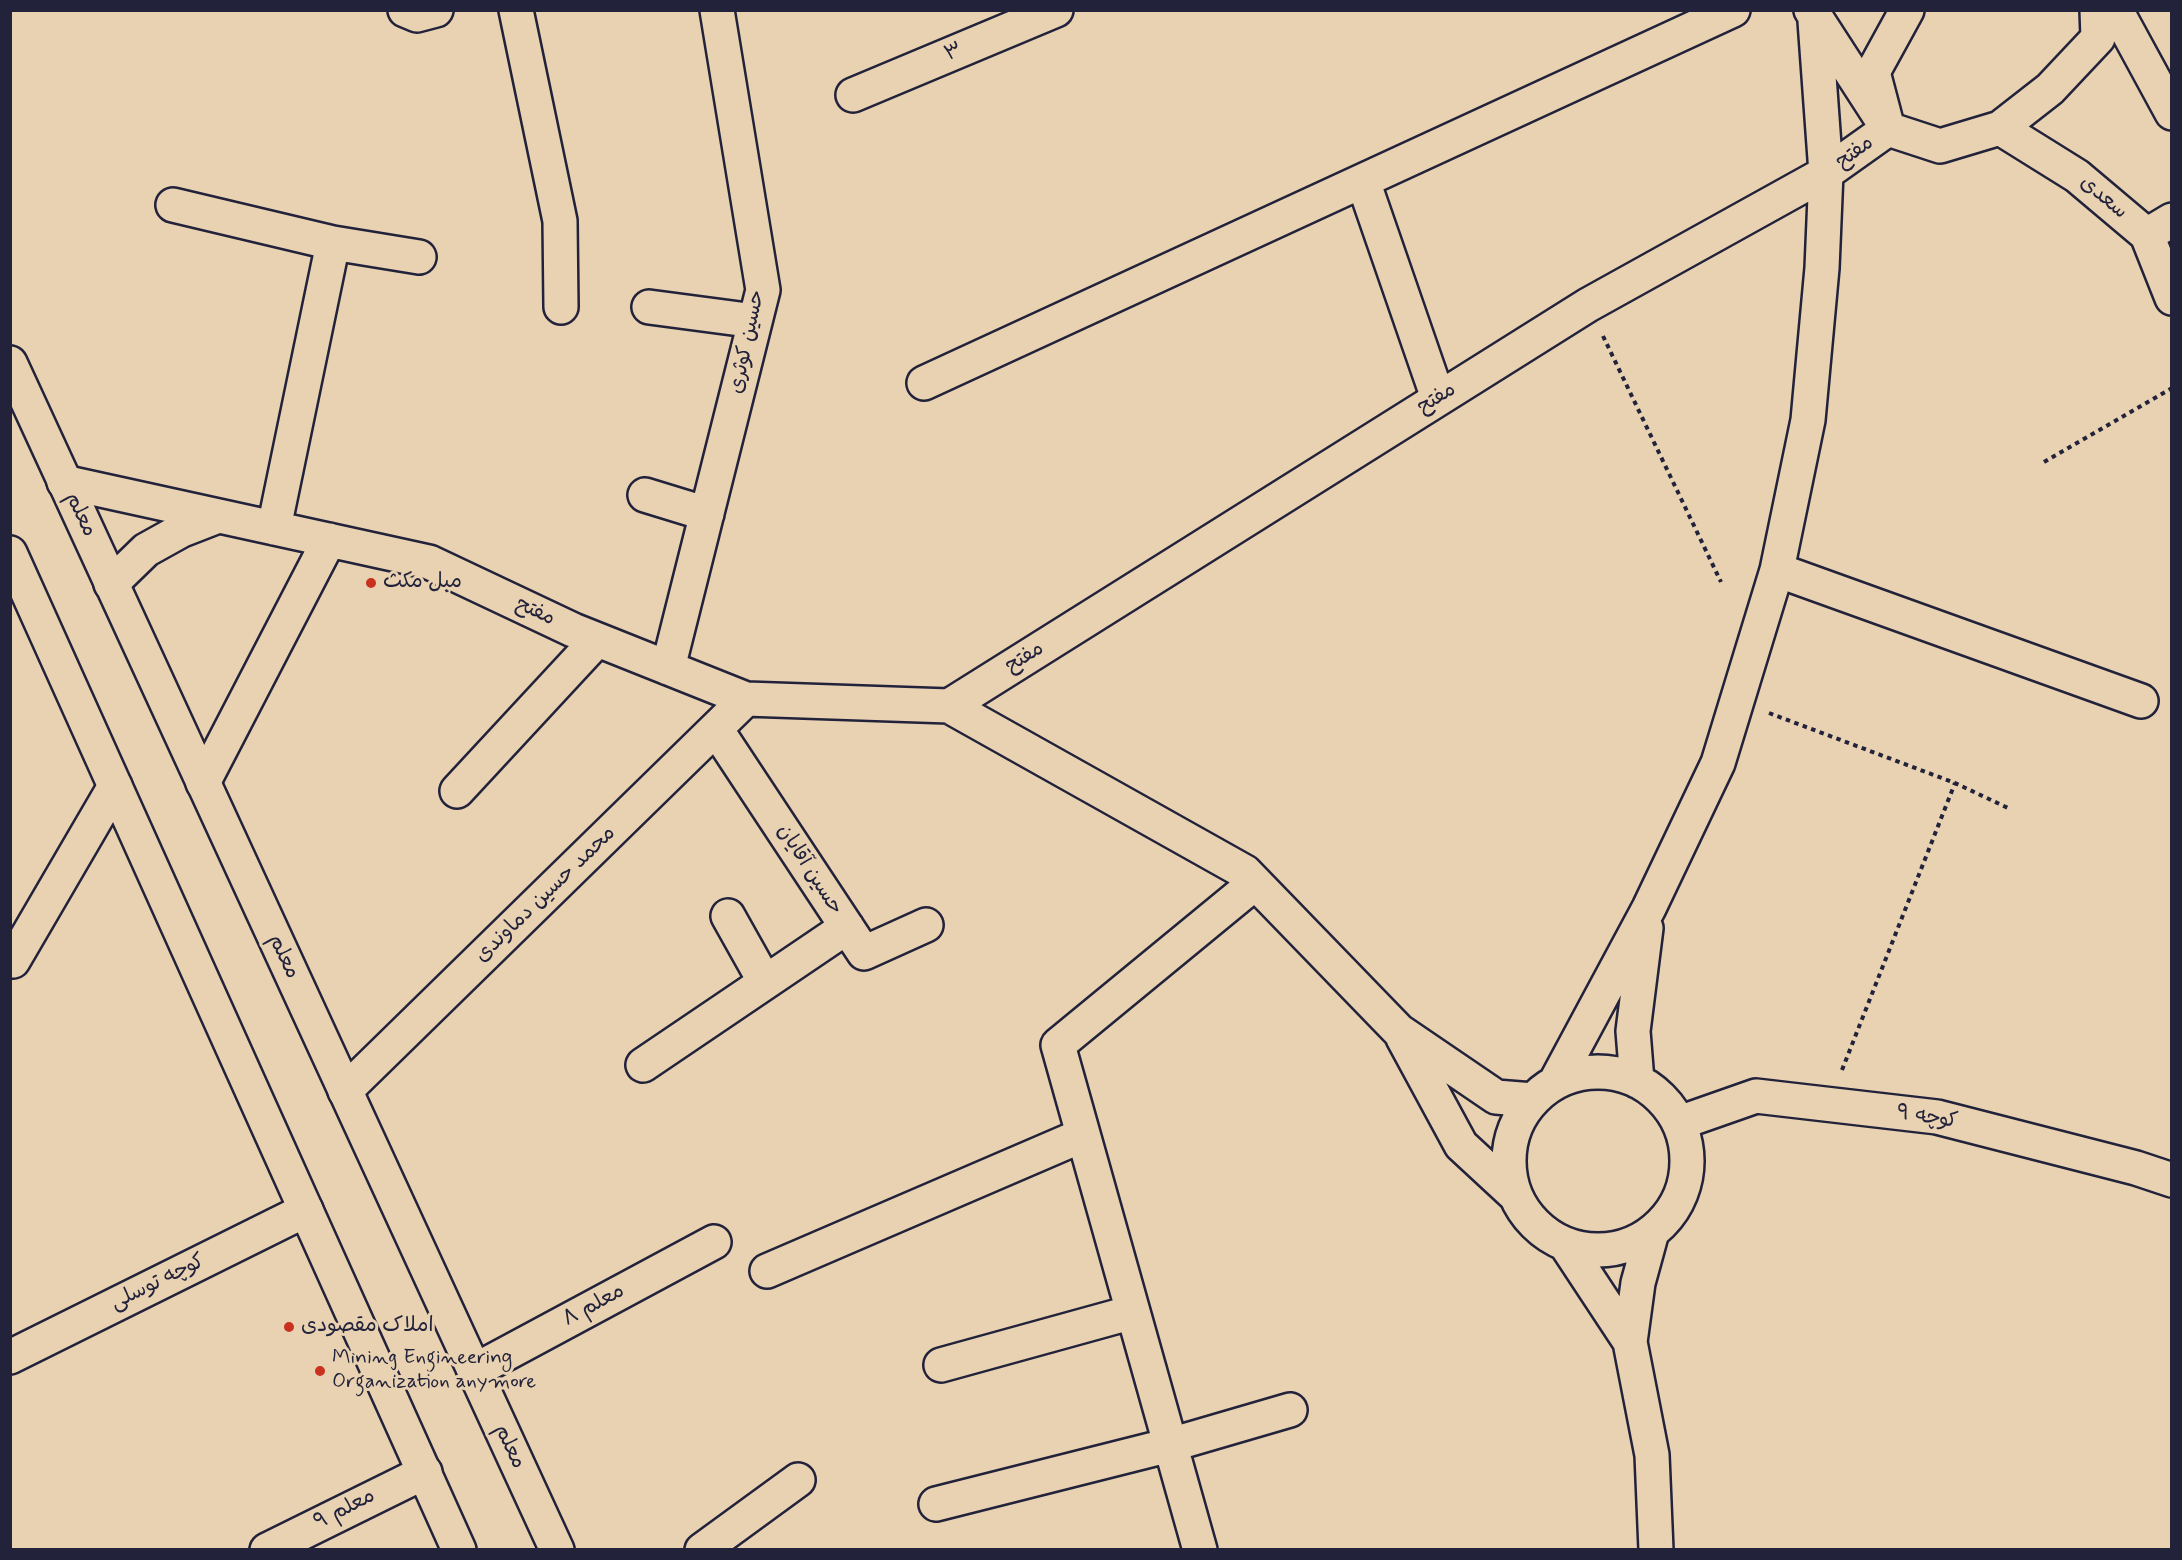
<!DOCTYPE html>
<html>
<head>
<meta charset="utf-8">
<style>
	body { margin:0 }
	#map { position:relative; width:2182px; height:1560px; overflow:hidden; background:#e9d2b2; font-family:Mynerve,sans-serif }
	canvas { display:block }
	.frame { position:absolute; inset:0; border:12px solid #22223b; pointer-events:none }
</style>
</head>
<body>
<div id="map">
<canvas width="2182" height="1560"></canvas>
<div class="frame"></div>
</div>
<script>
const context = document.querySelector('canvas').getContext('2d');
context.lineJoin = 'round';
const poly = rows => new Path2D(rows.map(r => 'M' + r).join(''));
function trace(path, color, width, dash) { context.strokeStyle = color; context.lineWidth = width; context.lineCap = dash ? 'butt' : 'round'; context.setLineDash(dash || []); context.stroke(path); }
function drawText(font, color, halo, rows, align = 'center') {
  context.font = font + ' Mynerve,"Playpen Sans Arabic",sans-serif'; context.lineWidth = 6; context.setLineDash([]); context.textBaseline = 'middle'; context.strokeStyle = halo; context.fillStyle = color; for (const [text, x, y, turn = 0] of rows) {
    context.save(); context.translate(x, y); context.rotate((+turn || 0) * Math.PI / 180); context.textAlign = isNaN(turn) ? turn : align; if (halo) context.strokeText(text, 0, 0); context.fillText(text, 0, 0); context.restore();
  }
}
const path = poly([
	[1603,336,1721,582],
	[2044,462,2172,388],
	[1769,713,1955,783,2008,808],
	[1842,1070,1955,783]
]);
const minor = poly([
	[405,10,417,15,436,10],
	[516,10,560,221,561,307],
	[1907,10,1873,72,1888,129,1940,146,2000,128,2050,89,2098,38,2097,10],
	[2116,10,2172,113],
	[853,95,1056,10],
	[2000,128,2077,176,2147,235,2172,298],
	[1363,181,1438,398],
	[173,205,333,243,419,257],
	[2147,235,2172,220],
	[649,307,755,321],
	[924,383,1733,10],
	[64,482,429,562,573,630,746,699,949,706,1588,305,1826,173,1888,129,1811,10],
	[645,495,707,514],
	[274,528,333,243],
	[1777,570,2141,701],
	[111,584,146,550,182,530,218,516],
	[668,668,763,290,717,10],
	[949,706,1245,872,1399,1031,1496,1097,1533,1100],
	[716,729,864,953,926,925],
	[203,783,329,540],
	[457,791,597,640],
	[728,916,765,982],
	[13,961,115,786],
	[1403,1038,1461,1145,1515,1195],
	[643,1065,847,927],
	'1509 1161a89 89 0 1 1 178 0a89 89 0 1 1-178 0Z',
	[1637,1081,1633,1031,1646,928],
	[1555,1083,1649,908,1718,763,1777,570,1808,420,1822,268,1826,173,1815,21],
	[345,1091,746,699],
	[1679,1123,1756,1096,1937,1117,2136,1168,2172,1180],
	[1652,1232,1638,1283,1630,1342,1652,1455,1656,1550],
	[1566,1245,1630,1342],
	[767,1271,1083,1135],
	[10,1357,306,1210],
	[941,1365,1133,1312],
	[474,1371,714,1242],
	[936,1504,1170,1445,1290,1410],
	[267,1550,425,1472],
	[702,1550,798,1480],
	[1200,1550,1058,1045,1255,883]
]);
const major = poly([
	[10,363,557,1550],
	[10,553,459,1550]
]);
const markers = [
	[371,583,6,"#c8321e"],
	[289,1327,6,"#c8321e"],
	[320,1371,6,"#c8321e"]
];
const streetNames = [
	["۳",954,53,-23],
	["مفتح",1855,153,-36],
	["سعدی",2103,198,40],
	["حسین کوثری",748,342,-78],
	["مفتح",1437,399,-32],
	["معلم",80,515,65],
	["مفتح",535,612,25],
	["مفتح",1025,658,-32],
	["حسین آقایان",809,870,57],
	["محمد حسین دماوندی",546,895,-44],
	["معلم",283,957,65],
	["کوچه ۹",1927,1118,9],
	["کوچه توسلی",158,1283,-26],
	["معلم ۸",594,1306,-28],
	["معلم",509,1447,65],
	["معلم ۹",345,1510,-27]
];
const poiNames = [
	["مبل مکث",383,583],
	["املاک مقصودی",301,1327],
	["Mining Engineering",332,1359],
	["Organization anymore",332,1383]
];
trace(minor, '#22223b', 38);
trace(major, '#22223b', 38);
trace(path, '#22223b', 4, [4.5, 4.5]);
trace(minor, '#e9d2b2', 33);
trace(major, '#e9d2b2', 33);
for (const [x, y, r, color] of markers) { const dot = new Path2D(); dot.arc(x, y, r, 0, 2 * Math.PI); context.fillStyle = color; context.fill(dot); trace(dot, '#e9d2b2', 2); }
drawText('21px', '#22223b', '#e9d2b2', streetNames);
drawText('21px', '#22223b', '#e9d2b2', poiNames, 'left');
</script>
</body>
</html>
